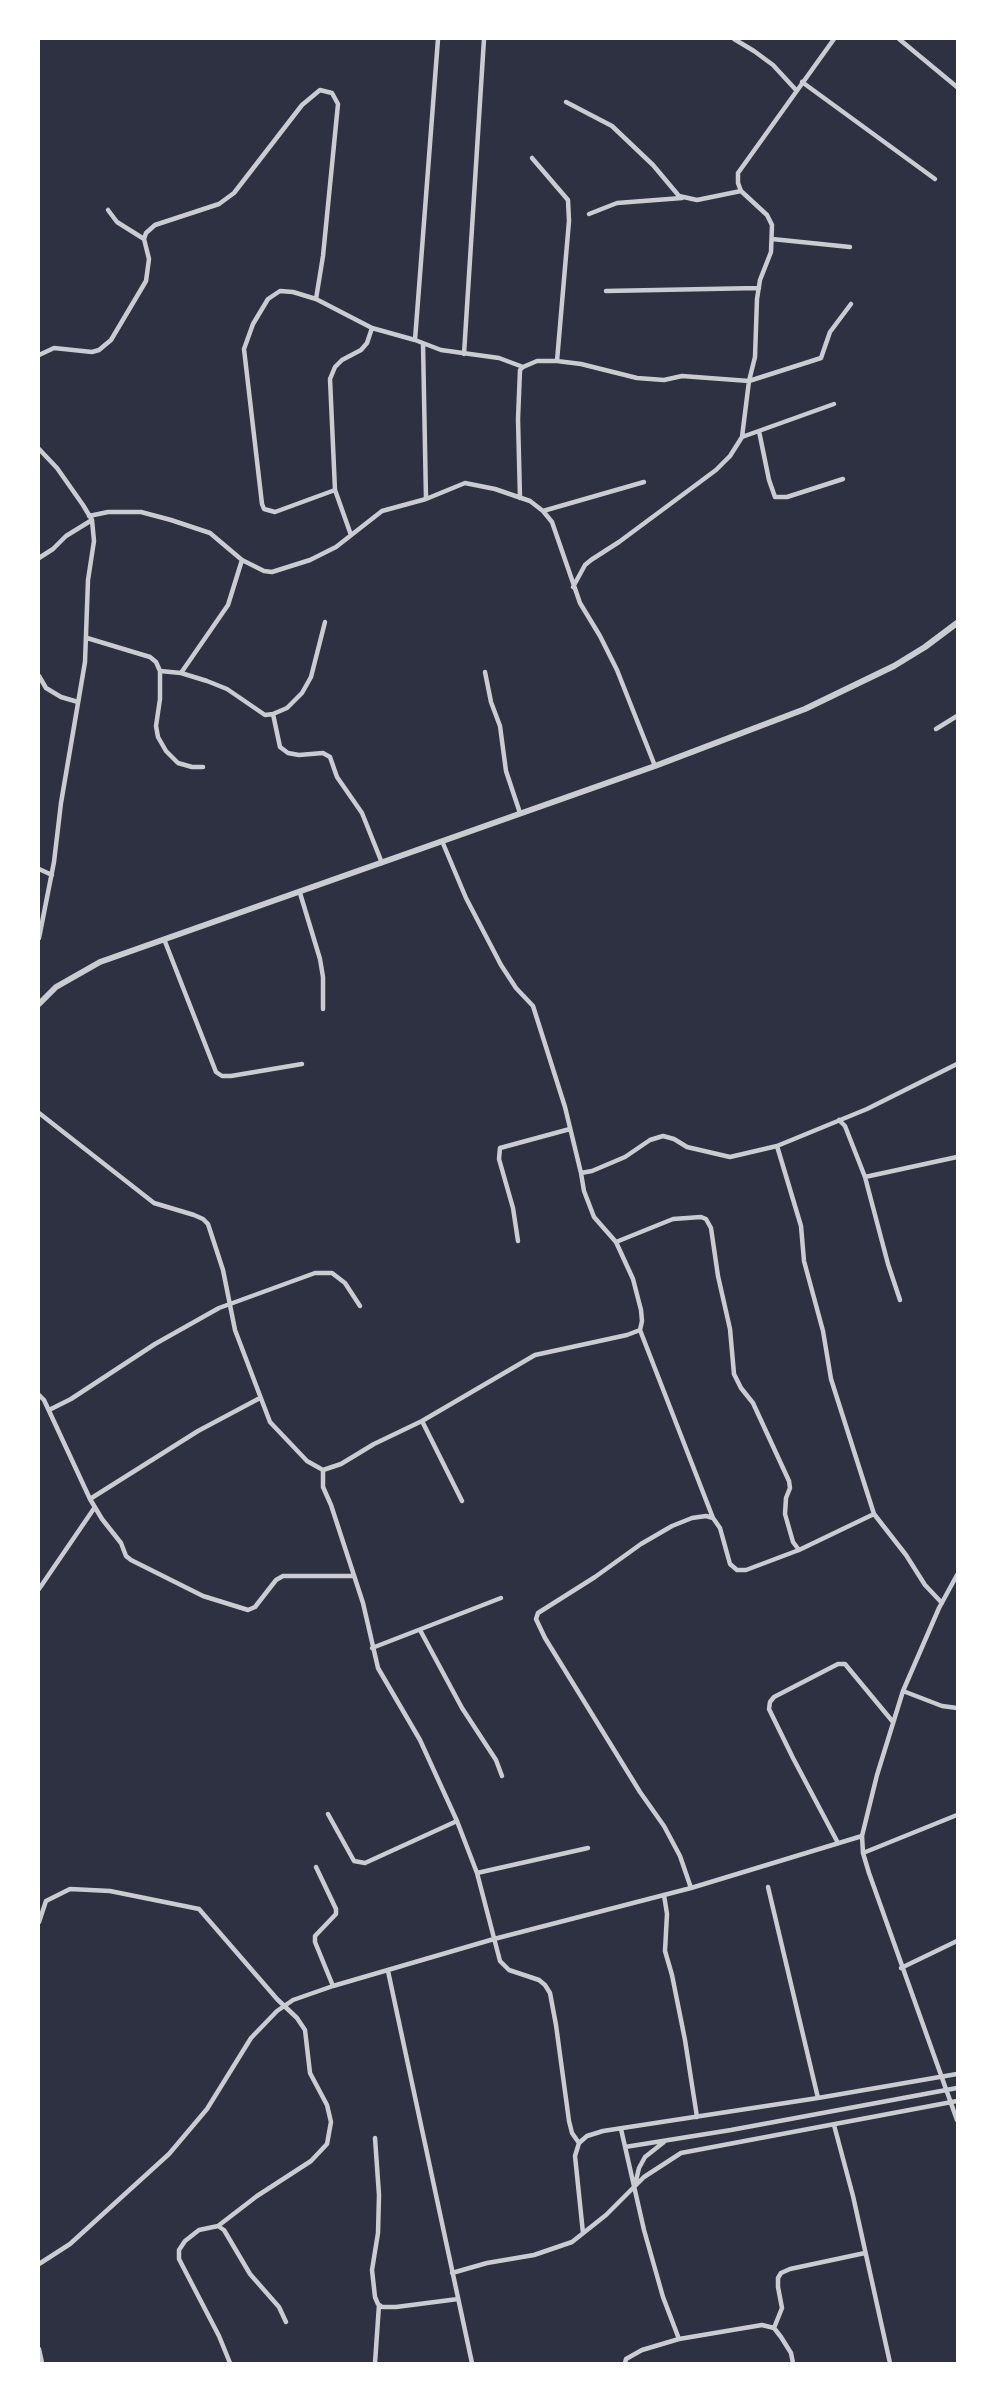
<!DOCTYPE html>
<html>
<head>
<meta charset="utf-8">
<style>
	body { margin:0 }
	#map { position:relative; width:996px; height:2402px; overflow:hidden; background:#2d3142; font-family:Lato,sans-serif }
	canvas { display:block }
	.frame { position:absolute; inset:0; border:40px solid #fff; pointer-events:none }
</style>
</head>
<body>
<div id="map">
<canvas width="996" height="2402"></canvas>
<div class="frame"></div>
</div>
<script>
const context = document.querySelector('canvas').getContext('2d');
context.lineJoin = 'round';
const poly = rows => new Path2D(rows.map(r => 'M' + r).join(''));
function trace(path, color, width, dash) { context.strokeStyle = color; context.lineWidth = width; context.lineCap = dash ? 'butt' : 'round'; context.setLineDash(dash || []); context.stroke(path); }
const minor = poly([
	[734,39,754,51,773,65,796,90],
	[899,39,957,87],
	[802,82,935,179],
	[566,102,612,126,653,165,679,196,697,200,741,191],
	[532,158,568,200,569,221,557,361],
	[108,210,117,222,144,239],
	[589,214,617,203,682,198],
	[772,239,850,247],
	[606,291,759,288],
	[415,340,438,39],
	[423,344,426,499],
	[464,354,484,39],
	[39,355,54,348,92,352,99,350,111,340,146,281,149,259,144,239,146,233,155,225,219,204,234,193,302,105,320,90,332,93,338,104,323,256,316,299],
	[759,431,769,480,775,497,787,497,843,479],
	[742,437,834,404],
	[39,449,57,468,83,505,92,520,94,541,88,580,85,662,61,803,54,862,39,938],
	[335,490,275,512,264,509,262,504,244,349,253,324,268,299,280,291,293,292,316,299,372,328,415,340,441,350,499,358,523,367],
	[520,498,518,419,520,370,523,367,537,361,557,361,581,364,637,378,664,380,682,376,749,381,821,358,830,332,851,304],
	[543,511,644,482],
	[89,516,108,512,141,512,171,520,210,533,242,560,264,571,272,572,310,560,336,547,382,511,426,499,465,483,495,489,530,501,543,511,552,522,580,603,600,636,617,670,655,766],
	[351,535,335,490,330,379,335,367,342,360,361,350,367,343,372,328],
	[39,558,53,549,66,536,92,520],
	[573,587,585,565,591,560,619,542,716,470,730,456,742,437,749,381,755,357,757,299,760,280,771,252,772,225,767,215,741,191,738,183,738,173,834,39],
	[87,638,150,657,156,662,160,671,160,699,156,726,158,737,166,751,178,763,192,767,203,767],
	[160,671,181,673,207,681,227,689,265,715,273,714,287,708,302,693,311,677,325,622],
	[485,672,491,702,500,726,506,771,520,813],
	[181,673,228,605,242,560],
	[39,676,46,688,61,697,78,702],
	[273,714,280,747,288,753,299,755,323,753,330,757,337,777,362,813,382,863],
	[936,729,957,716],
	[442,841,466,898,501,965,516,988,533,1006,565,1107,581,1173,592,1171,625,1157,650,1140,663,1136,674,1139,687,1147,730,1157,777,1146],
	[39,869,52,875],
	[300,893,320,959,323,977,323,1009],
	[164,939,216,1072,222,1076,231,1076,302,1064],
	[39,1113,154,1203,194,1215,203,1219,208,1224,223,1270,235,1330,270,1422,307,1461,323,1470,341,1464,374,1444,422,1421,535,1355,627,1335,640,1330,642,1321,641,1310,633,1279,616,1242,594,1217,584,1191,581,1173],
	[839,1120,845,1126,865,1177,888,1264,900,1300],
	[865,1177,957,1157],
	[518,1241,513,1208,499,1159,500,1148,570,1129],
	[616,1242,673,1219,701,1217,706,1219,711,1228,718,1276,730,1329,734,1374,741,1388,753,1403,789,1481,790,1488,786,1498,785,1514,793,1542,799,1550],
	[640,1330,713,1518],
	[39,1395,44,1400,90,1499,102,1519,121,1543,126,1556,131,1560,203,1596,248,1610,255,1607,276,1580,283,1576,354,1576],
	[49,1410,71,1399,155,1344,219,1308,315,1273,332,1273,345,1283,360,1306],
	[422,1421,462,1501],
	[323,1470,323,1487,331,1505,363,1603,378,1668,420,1740,457,1821,477,1873,500,1961,509,1970,539,1980,545,1985,550,1993,556,2025,569,2121,572,2133,579,2143],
	[90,1499,198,1431,260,1398],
	[957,1575,939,1608,903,1691,877,1775,862,1836,863,1853,869,1873,957,2120],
	[39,1589,95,1507],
	[942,1603,925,1585,906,1555,874,1514,831,1379,823,1331,804,1261,801,1226,777,1146,867,1109,957,1064],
	[420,1630,462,1708,496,1760,502,1776],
	[372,1648,501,1598],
	[903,1691,942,1706,957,1708],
	[328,1814,354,1861,365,1863,457,1821],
	[838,1843,793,1758,769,1709,770,1702,774,1697,838,1664,845,1664,893,1722],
	[863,1853,957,1815],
	[316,1867,336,1909,336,1914,315,1936,315,1942,333,1986],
	[477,1873,588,1848],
	[768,1887,818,2098],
	[691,1888,680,1856,664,1826,640,1792,545,1638,536,1619,538,1613,595,1577,641,1544,672,1526,692,1518,706,1516,713,1518,720,1528,730,1564,737,1570,746,1570,799,1550,874,1514],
	[664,1895,667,1914,665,1951,672,1975,685,2040,697,2117],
	[39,1922,46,1901,70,1889,110,1891,199,1909,277,1999,297,2018,305,2030,310,2073,327,2105,331,2122,327,2144,311,2161,257,2196,218,2226],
	[901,1968,957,1941],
	[388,1971,472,2363],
	[834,2125,853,2196,890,2363],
	[621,2129,644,2230,663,2297,679,2339],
	[375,2138,379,2195,378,2233,372,2270,375,2297,378,2304,382,2307,396,2307,458,2299],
	[625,2147,731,2130,957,2088],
	[635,2185,639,2168,645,2157,664,2142],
	[583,2233,575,2156,579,2143,587,2136,603,2131,818,2098,957,2074],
	[39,2264,70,2244,169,2154,207,2109,251,2038,277,2011,293,2000,333,1986,494,1939,691,1888,862,1836],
	[452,2273,487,2263,534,2255,572,2242,606,2215,644,2177,681,2153,957,2101],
	[774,2328,782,2308,778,2287,778,2278,781,2273,790,2269,865,2253],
	[39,2349,42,2363],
	[230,2363,219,2336,179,2259,179,2250,185,2241,199,2230,218,2226,224,2230,250,2274,279,2307,286,2322],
	[375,2363,379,2305],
	[625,2363,626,2359,642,2350,679,2339,762,2325,774,2328,781,2337,791,2353,793,2363]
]);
const tertiary = poly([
	[39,1004,56,987,100,962,655,766,805,709,894,666,925,647,957,623]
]);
trace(minor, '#caccd0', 4.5);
trace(tertiary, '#caccd0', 6);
</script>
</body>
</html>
